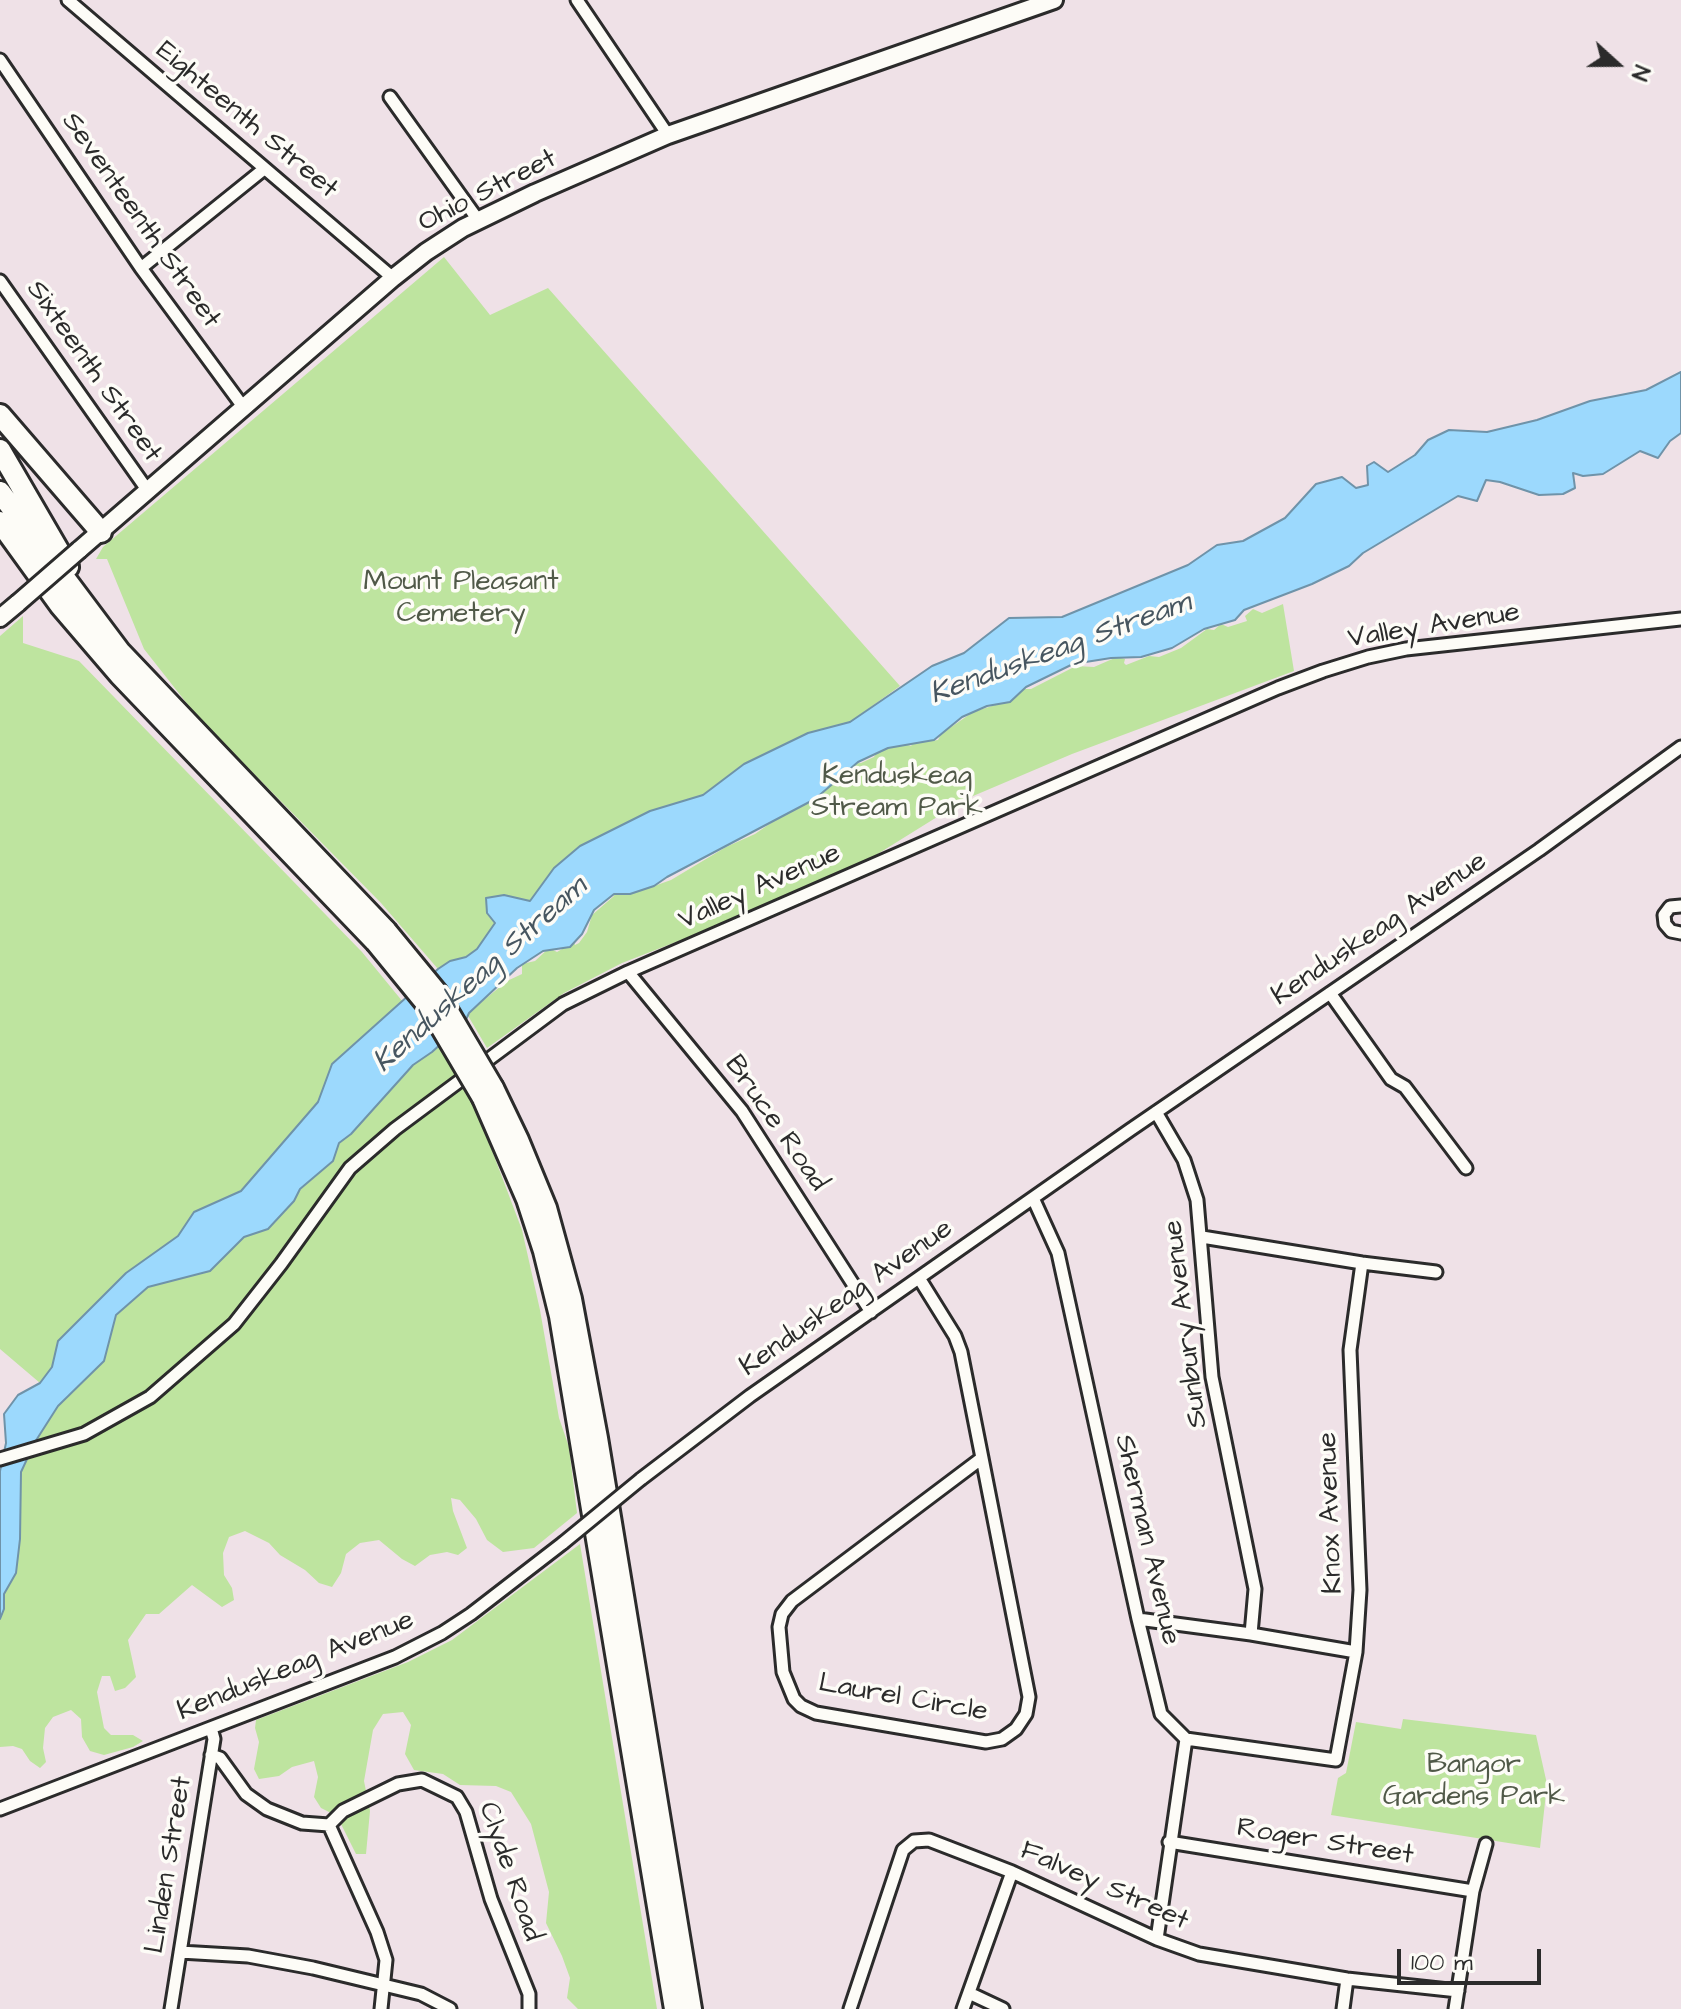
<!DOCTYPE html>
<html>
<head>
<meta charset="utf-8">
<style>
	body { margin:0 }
	#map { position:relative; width:1681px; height:2009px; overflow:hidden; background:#efe1e7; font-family:"Architects Daughter",sans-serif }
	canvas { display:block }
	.north { position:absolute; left:1577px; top:24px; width:80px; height:80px; -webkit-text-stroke:6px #fdfcf7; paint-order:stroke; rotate:111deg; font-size:22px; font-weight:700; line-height:32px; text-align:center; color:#2b2b2b }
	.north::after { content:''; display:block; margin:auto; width:28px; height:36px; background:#2b2b2b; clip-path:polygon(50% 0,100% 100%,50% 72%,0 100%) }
	.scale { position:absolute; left:1397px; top:1949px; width:144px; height:36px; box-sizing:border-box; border:4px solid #2b2b2b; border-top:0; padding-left:10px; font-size:24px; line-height:28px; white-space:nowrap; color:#2b2b2b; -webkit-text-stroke:6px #fdfcf7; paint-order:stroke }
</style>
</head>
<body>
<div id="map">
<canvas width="1681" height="2009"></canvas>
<div class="north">N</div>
<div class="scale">100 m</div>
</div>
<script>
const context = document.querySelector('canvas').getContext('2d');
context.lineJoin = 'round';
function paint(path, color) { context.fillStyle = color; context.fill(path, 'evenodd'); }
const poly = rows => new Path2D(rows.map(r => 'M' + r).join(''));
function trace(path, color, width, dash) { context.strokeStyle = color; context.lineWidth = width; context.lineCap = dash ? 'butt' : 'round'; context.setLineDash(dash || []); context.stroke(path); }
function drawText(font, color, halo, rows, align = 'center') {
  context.font = font + ' "Architects Daughter",sans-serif'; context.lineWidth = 7; context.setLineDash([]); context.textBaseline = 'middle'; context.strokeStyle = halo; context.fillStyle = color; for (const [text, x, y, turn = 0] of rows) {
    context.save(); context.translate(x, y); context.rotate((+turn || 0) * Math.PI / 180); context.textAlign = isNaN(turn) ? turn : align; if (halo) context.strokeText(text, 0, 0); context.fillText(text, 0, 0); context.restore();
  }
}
const green = poly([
	[444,257,490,315,548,288,900,686,850,722,808,733,744,764,703,795,650,811,581,846,554,868,530,901,504,895,487,913,495,923,477,949,466,957,450,961,438,969,381,903,196,715,144,649,107,559,96,559,103,547],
	[1283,604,1294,671,1072,754,966,799,868,860,807,891,622,963,564,993,487,1048,467,1014,507,981,522,974,522,964,535,961,549,948,557,952,574,942,575,945,579,943,587,932,592,915,614,896,613,891,657,885,671,880,726,847,755,834,788,811,817,798,835,781,858,771,857,767,852,767,856,763,861,763,874,757,877,751,905,744,911,746,913,743,938,740,941,734,973,712,1011,700,1024,689,1031,689,1076,666,1094,667,1117,657,1125,659,1124,663,1126,665,1149,656,1159,657,1181,648,1207,629,1214,630,1221,624,1228,627,1247,621,1245,616,1253,609,1262,613],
	[23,616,23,643,79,661,362,952,403,1002,332,1064,318,1102,241,1191,194,1212,178,1236,126,1273,58,1341,52,1367,40,1383,0,1349,0,636],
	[442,1043,465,1086,482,1124,522,1230,540,1310,559,1418,569,1447,577,1513,534,1548,503,1552,487,1540,476,1519,460,1500,451,1498,453,1511,467,1548,458,1555,447,1552,430,1555,415,1566,402,1559,379,1540,360,1543,346,1554,341,1573,332,1587,319,1583,305,1570,280,1555,269,1543,245,1531,229,1537,223,1553,224,1575,232,1588,234,1600,222,1607,192,1585,159,1614,146,1614,128,1640,136,1677,125,1688,115,1691,110,1676,102,1676,97,1692,104,1728,111,1735,133,1735,143,1741,133,1747,104,1755,90,1751,82,1737,81,1719,71,1710,53,1717,45,1728,43,1748,46,1762,40,1768,30,1761,22,1749,13,1746,0,1747,0,1619,4,1609,4,1594,16,1572,20,1539,21,1472,35,1442,58,1406,106,1353,116,1315,148,1287,210,1271,244,1237,268,1228,294,1201,300,1190,333,1161,339,1143,351,1134,413,1065],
	[580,1544,620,1786,657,2009,578,2009,567,1998,570,1978,562,1956,546,1923,549,1892,531,1824,511,1792,496,1786,460,1785,443,1774,414,1770,405,1754,411,1725,403,1712,383,1714,373,1730,364,1781,370,1811,366,1854,356,1854,337,1816,321,1808,314,1797,318,1777,314,1761,292,1767,279,1776,259,1779,254,1769,259,1742,255,1728,256,1720,408,1662,452,1640],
	[1403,1719,1536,1735,1547,1784,1540,1848,1331,1815,1338,1778,1346,1773,1356,1722,1401,1729]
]);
const water = poly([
	[1681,372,1681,433,1670,441,1658,458,1640,451,1603,474,1583,476,1573,473,1575,488,1563,494,1539,495,1500,482,1486,480,1477,501,1458,496,1363,553,1349,566,1312,584,1244,610,1235,620,1204,629,1172,648,1141,657,1111,658,1073,664,1026,687,1010,702,987,706,962,717,934,740,888,748,858,762,815,799,667,877,654,886,630,894,614,894,594,910,582,934,570,947,543,951,517,968,469,1013,465,1022,432,1052,413,1065,351,1134,339,1143,333,1161,300,1189,294,1201,268,1229,244,1237,210,1271,148,1287,116,1315,104,1361,58,1406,35,1442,21,1472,20,1539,16,1573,4,1594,4,1609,0,1619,0,1471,6,1443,4,1414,18,1395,40,1383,52,1367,58,1341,126,1273,178,1236,194,1212,241,1191,318,1102,332,1064,438,969,450,961,466,957,477,949,495,923,487,913,486,898,504,895,530,901,554,868,580,846,650,811,703,795,744,764,808,733,850,722,932,666,964,653,1009,618,1062,617,1188,565,1217,545,1243,541,1285,518,1316,484,1342,477,1356,488,1368,485,1367,466,1374,462,1388,472,1415,455,1428,440,1449,430,1487,432,1537,420,1590,401,1646,390,1681,372]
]);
const street = poly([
	[68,0,393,278],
	[577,0,668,135],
	[0,60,141,268,244,408],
	[390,97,478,220],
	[141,268,264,169],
	[0,281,148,491],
	[1681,906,1670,907,1664,915,1665,924,1671,931,1681,933],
	[628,972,742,1111,871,1312],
	[1330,993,1391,1079,1405,1087,1466,1168],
	[1156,1112,1184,1160,1197,1200,1212,1377,1255,1589,1251,1634],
	[1033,1198,1058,1253,1138,1619,1161,1714,1186,1739,1336,1760,1356,1652,1360,1590,1350,1350,1362,1263],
	[1202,1237,1362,1263,1436,1272],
	[919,1278,955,1336,961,1352,982,1458],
	[982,1458,1029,1697,1026,1714,1016,1729,1002,1739,986,1742,816,1713,801,1706,794,1699,783,1672,779,1627,782,1614,792,1601,982,1458],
	[0,1459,84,1434,150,1397,234,1324,281,1264,350,1168,395,1129,563,1004,628,972,1278,688,1323,671,1368,657,1406,649,1681,619],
	[641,1479,750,1396,1130,1130,1539,850,1681,747],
	[1138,1619,1251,1634,1356,1652],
	[211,1755,220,1758,246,1794,267,1809,302,1823,329,1825],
	[0,1809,395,1657,442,1633,471,1614,563,1543],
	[329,1825,343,1811,398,1784,422,1780,457,1797,466,1812,491,1899,529,1994,529,2009],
	[329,1825,377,1932,386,1960,381,2009],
	[1169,1842,1473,1891],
	[1157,1939,1186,1739],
	[180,1952,248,1956,313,1968,421,1994,450,2009],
	[969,1993,1003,2009],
	[171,2009,214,1739,211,1728],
	[850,2009,903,1850,914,1841,929,1840,1012,1872,1157,1939,1199,1954,1347,1979,1458,1991],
	[963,2009,1012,1872],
	[1343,2009,1347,1979],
	[1455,2009,1473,1891,1486,1844]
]);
const secondary = poly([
	[79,550,393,278,426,252,463,228,535,193,668,135,1054,0],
	[0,618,18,603]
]);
const highway = poly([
	[0,415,101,532],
	[0,450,68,567],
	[0,492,120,652,386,931],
	[0,522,60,605,120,675,376,942],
	[493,1088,518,1140,546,1208,571,1299,597,1438,691,2009],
	[483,1098,527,1199,544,1251,560,1316,675,2009]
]);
const streetBridge = poly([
	[563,1543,641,1479]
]);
const secondaryBridge = poly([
	[18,603,79,550]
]);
const highwayBridge = poly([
	[386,931,437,993,493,1088],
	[376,942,430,1008,483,1098]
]);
const streetNames = [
	["Eighteenth Street",246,121,40],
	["Ohio Street",488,192,-27],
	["Seventeenth Street",140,221,55],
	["Sixteenth Street",93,372,55],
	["Valley Avenue",1434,627,-9],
	["Valley Avenue",760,888,-24],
	["Kenduskeag Avenue",1380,930,-34],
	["Bruce Road",775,1124,55],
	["Kenduskeag Avenue",847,1299,-35],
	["Sunbury Avenue",1187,1324,-97],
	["Knox Avenue",1332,1513,-92],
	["Sherman Avenue",1146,1540,77],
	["Kenduskeag Avenue",296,1667,-22],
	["Laurel Circle",903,1699,10],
	["Roger Street",1325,1843,9],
	["Linden Street",170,1865,-81],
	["Clyde Road",509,1872,71],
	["Falvey Street",1104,1887,24]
];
const parkNames = [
	["Mount Pleasant",461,583],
	["Cemetery",461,615],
	["Kenduskeag",897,777],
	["Stream Park",897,809],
	["Bangor",1474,1766],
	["Gardens Park",1474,1798]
];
const waterNames = [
	["Kenduskeag Stream",1061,650,-20],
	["Kenduskeag Stream",481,976,-42]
];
paint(green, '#bee49f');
paint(water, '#9cd9fd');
trace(water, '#6f93a9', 2);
trace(street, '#2b2b2b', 17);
trace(secondary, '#2b2b2b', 22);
trace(highway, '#2b2b2b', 26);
trace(street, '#fdfcf7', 11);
trace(secondary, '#fdfcf7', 16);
trace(highway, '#fdfcf7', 20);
trace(streetBridge, '#2b2b2b', 17, []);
trace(secondaryBridge, '#2b2b2b', 22, []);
trace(highwayBridge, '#2b2b2b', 26, []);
trace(streetBridge, '#fdfcf7', 11);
trace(secondaryBridge, '#fdfcf7', 16);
trace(highwayBridge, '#fdfcf7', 20);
drawText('28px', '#2b2b2b', '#fdfcf7', streetNames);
drawText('28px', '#505948', '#fdfcf7', parkNames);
drawText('italic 30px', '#475660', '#fdfcf7', waterNames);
</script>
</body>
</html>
